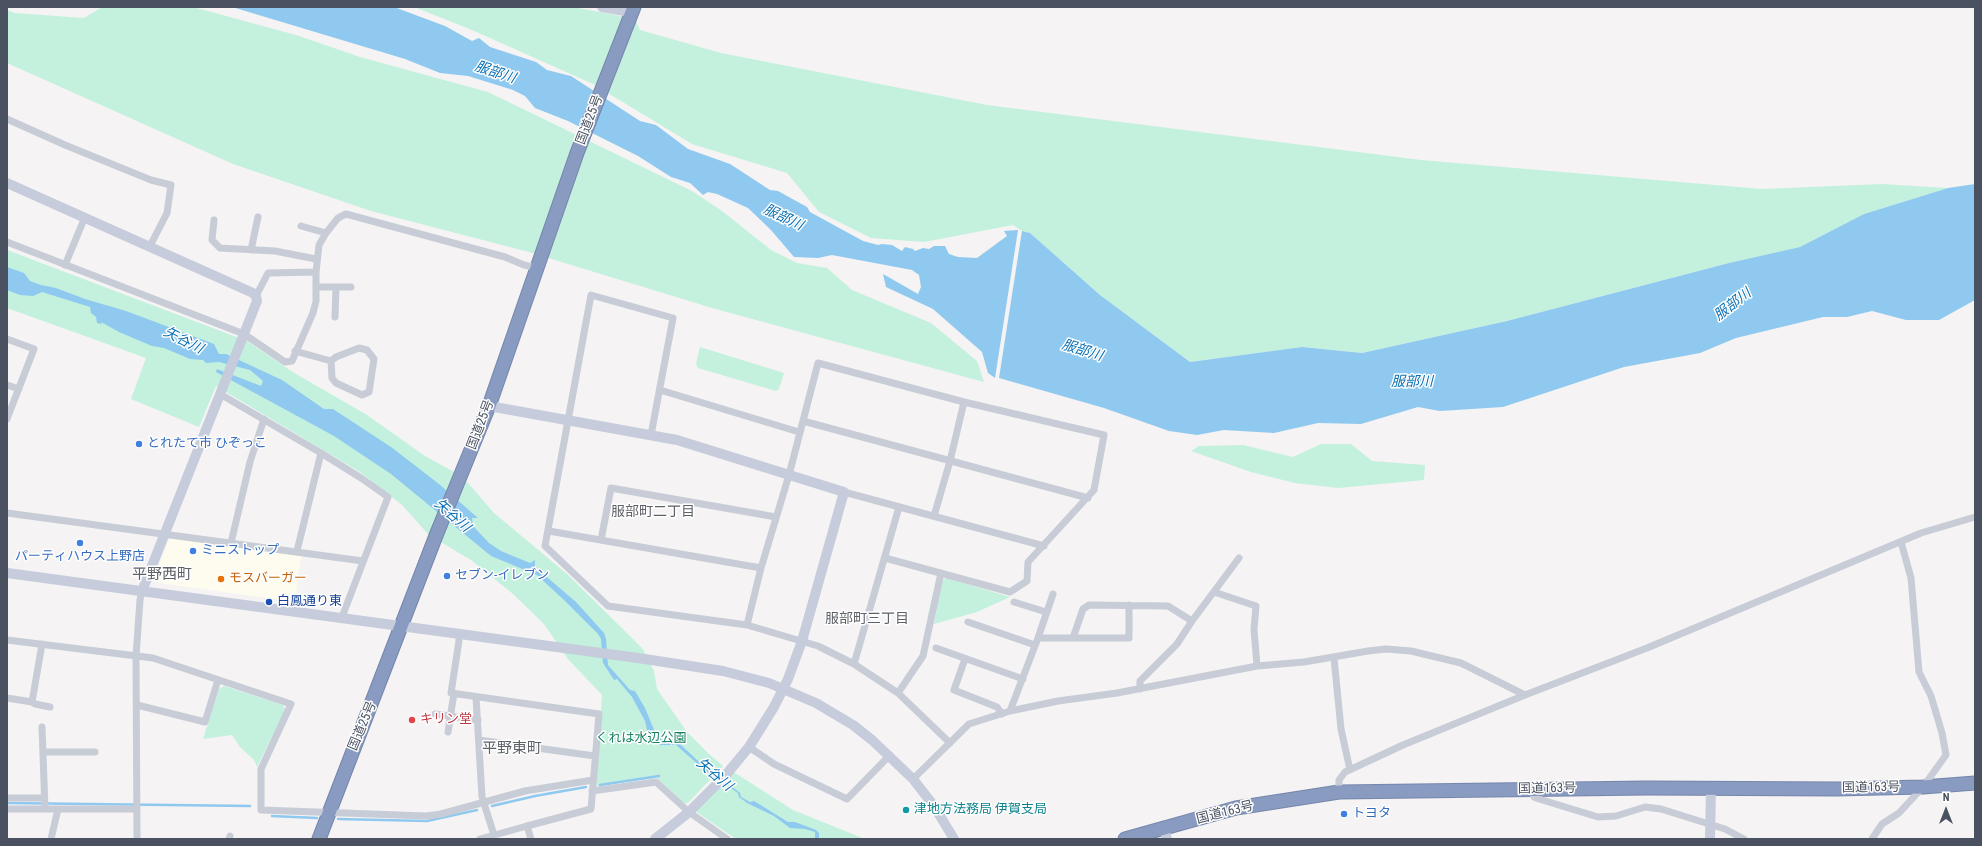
<!DOCTYPE html>
<html>
<head>
<meta charset="utf-8">
<style>
	body { margin:0 }
	#map { position:relative; width:1982px; height:846px; overflow:hidden; background:#f5f3f3; font-family:"Roboto Condensed",sans-serif }
	canvas { display:block }
	.frame { position:absolute; inset:0; border:8px solid #4a5261; pointer-events:none }
	.north { position:absolute; left:1926px; top:790px; width:40px; height:40px; -webkit-text-stroke:3px #fff; paint-order:stroke; rotate:0deg; font-size:11px; font-weight:700; line-height:16px; text-align:center; color:#4a5261 }
	.north::after { content:''; display:block; margin:auto; width:14px; height:18px; background:#4a5261; clip-path:polygon(50% 0,100% 100%,50% 72%,0 100%) }
</style>
</head>
<body>
<div id="map">
<canvas width="1982" height="846"></canvas>
<div class="frame"></div>
<div class="north">N</div>
</div>
<script>
const context = document.querySelector('canvas').getContext('2d');
context.lineJoin = 'round';
function paint(path, color) { context.fillStyle = color; context.fill(path, 'evenodd'); }
const poly = rows => new Path2D(rows.map(r => 'M' + r).join(''));
function trace(path, color, width, dash) { context.strokeStyle = color; context.lineWidth = width; context.lineCap = dash ? 'butt' : 'round'; context.setLineDash(dash || []); context.stroke(path); }
function drawText(font, color, halo, rows, align = 'center') {
  context.font = font + ' "Roboto Condensed","Noto Sans JP",sans-serif'; context.lineWidth = 3; context.setLineDash([]); context.textBaseline = 'middle'; context.strokeStyle = halo; context.fillStyle = color; for (const [text, x, y, turn = 0] of rows) {
    context.save(); context.translate(x, y); context.rotate((+turn || 0) * Math.PI / 180); context.textAlign = isNaN(turn) ? turn : align; if (halo) context.strokeText(text, 0, 0); context.fillText(text, 0, 0); context.restore();
  }
}
const commercial = poly([
	[173,538,301,556,295,602,158,583,154,577,169,540]
]);
const green = poly([
	[102,7,193,7,296,35,360,57,488,92,692,191,722,211,771,250,797,263,827,268,852,290,931,323,977,361,984,382,712,308,529,252,371,211,233,164,7,63,7,10,15,13,84,18],
	[414,7,578,8,621,16,636,21,640,30,721,53,987,105,1421,160,1762,189,1882,184,1948,188,1864,214,1800,247,1729,263,1507,321,1362,353,1302,347,1190,362,1100,295,1030,233,1022,231,1013,225,924,242,871,238,819,212,787,173,692,144,593,84,472,30],
	[7,250,247,341,291,371,367,415,425,456,454,472,468,483,494,513,567,574,643,649,654,671,657,689,687,732,709,754,723,766,688,803,684,803,657,778,598,786,596,784,602,695,568,659,544,624,513,594,471,560,429,535,402,505,360,472,216,386,199,427,131,399,146,358,7,308],
	[700,347,784,373,779,389,776,391,698,368,696,364],
	[1321,444,1351,444,1372,461,1425,465,1424,480,1338,488,1295,483,1251,472,1191,451,1199,446,1243,445,1293,457],
	[946,578,1010,597,977,612,934,624,942,581],
	[224,686,283,705,285,710,257,767,254,760,240,747,232,735,203,739,219,689],
	[732,771,793,810,865,839,738,839,733,837,695,811]
]);
const water = poly([
	[232,7,394,7,445,26,472,41,479,38,490,47,536,62,547,70,571,76,640,121,656,125,688,149,730,164,770,190,778,191,807,207,810,212,863,241,878,245,882,244,892,245,902,251,905,247,913,249,915,251,923,248,929,249,934,246,945,246,949,254,958,257,977,258,1007,236,1004,231,1018,230,995,378,988,373,982,352,933,309,886,287,883,274,918,294,921,287,919,275,912,270,832,255,818,258,794,257,771,230,748,208,717,194,708,192,703,195,690,183,671,177,638,156,568,121,535,108,525,96,513,90,468,76,440,73,405,59],
	[1975,184,1975,300,1939,320,1906,320,1872,311,1847,317,1823,317,1736,338,1700,353,1624,367,1503,407,1440,411,1418,407,1361,424,1318,423,1274,433,1224,430,1197,435,1169,431,1104,408,999,378,1022,231,1030,233,1100,295,1190,362,1302,347,1362,353,1507,321,1729,263,1800,247,1864,214,1948,188],
	[7,267,24,273,30,281,41,285,56,288,85,299,126,311,214,344,219,354,226,354,282,380,324,409,333,409,391,447,439,484,478,518,472,518,473,526,489,543,501,551,530,563,535,560,535,567,576,602,604,633,606,639,608,665,630,690,635,691,645,708,657,737,668,742,680,744,697,760,740,793,741,797,750,802,754,801,788,822,795,822,816,830,819,833,819,839,815,839,815,832,805,829,790,828,774,816,747,803,739,797,738,793,709,774,676,745,659,745,647,730,645,721,632,697,617,679,614,680,603,663,601,639,598,634,564,600,537,575,491,556,391,474,334,436,216,372,217,369,261,386,263,381,250,370,219,362,206,363,203,360,190,359,164,348,152,346,119,332,101,322,102,324,97,323,96,317,91,313,90,307,42,292,33,296,20,295,7,290]
]);
const stream = poly([
	[600,785,659,776],
	[7,803,250,806],
	[492,806,535,796,586,787],
	[272,816,317,818],
	[338,819,427,821,477,810]
]);
const street = poly([
	[7,119,65,145,151,180,171,185,167,213,150,246],
	[214,220,212,240,220,248,275,251,316,259],
	[301,226,326,233],
	[7,242,244,334,285,362,292,361,313,313,316,301,316,272],
	[251,250,258,217],
	[65,265,85,217],
	[317,287,351,287],
	[256,296,268,273,316,272,319,245,326,233,338,218,346,214,505,257,524,265,537,268],
	[335,317,336,287],
	[7,339,34,349,7,419],
	[295,351,331,361,336,357,359,348,367,350,374,359,369,392,362,395,336,383,332,378,331,361],
	[7,385,19,389],
	[660,390,799,432],
	[220,394,321,453,361,478,388,497,342,617],
	[803,421,1088,498],
	[651,435,673,318,591,295,545,546,608,606,747,625,818,646,854,664,898,693,950,743],
	[844,492,1044,546],
	[7,513,363,561],
	[934,516,950,461,964,402],
	[549,531,761,568],
	[601,540,611,488,776,517],
	[231,543,250,462,264,419],
	[297,551,321,453],
	[1214,592,1256,606,1254,629,1257,666],
	[1014,602,1046,612],
	[968,622,1035,645],
	[747,625,761,568,789,475,818,363,964,402,1104,435,1094,490,1028,562,1027,581,1010,592,885,558],
	[460,634,451,693,599,714,591,809,527,826],
	[1038,638,1053,594],
	[1073,638,1083,609,1089,605,1168,606,1192,621],
	[7,640,153,658,291,704,261,769,261,810,426,816,441,814,525,791,593,780],
	[936,648,1023,679],
	[1334,658,1341,729,1350,770],
	[965,659,954,690,997,707,1002,714],
	[854,664,899,507],
	[1140,689,1140,681,1177,644,1192,621,1239,558],
	[898,693,923,656,941,573],
	[476,697,482,797,494,835],
	[7,698,32,702,42,644],
	[32,702,35,704,50,707],
	[137,705,205,722,218,680],
	[1010,711,1038,638,1129,638,1129,605],
	[435,714,478,720],
	[42,727,45,809],
	[448,732,454,693],
	[479,740,595,756],
	[749,747,774,764,847,799,890,755],
	[43,752,95,752],
	[913,779,969,724,1010,711,1058,701,1117,693,1257,666,1304,662,1368,651,1386,649,1411,651,1461,663,1525,695],
	[1531,789,1534,797,1539,799,1598,817,1616,816,1645,807,1661,809,1725,829,1744,839],
	[592,791,656,782,689,812,727,839],
	[1339,792,1339,780,1345,772,1403,745,1525,695,1647,648,1921,533,1975,517],
	[7,798,44,798],
	[7,809,58,809,51,839],
	[58,809,137,809],
	[137,839,136,656,140,600,142,591],
	[229,839,230,836],
	[480,839,527,826,531,839],
	[1872,839,1882,824,1899,813,1923,787,1946,755,1942,733,1931,696,1919,672,1911,578,1901,542]
]);
const secondary = poly([
	[602,7,631,12],
	[7,183,253,293,256,296,257,301,142,591],
	[489,406,677,440,844,492,802,641,788,679,774,707,749,747,725,776,689,812,655,839],
	[7,573,638,658,723,671,769,683,816,703,853,725,872,740,913,779,934,806,954,839],
	[1164,829,1167,839],
	[1710,839,1711,788]
]);
const highway = poly([
	[319,839,437,533,489,406,577,153,634,7],
	[1125,839,1236,808,1339,792,1647,788,1837,789,1923,787,1975,783]
]);
const markers = [
	[139,444,4,"#3f7fe0"],
	[80,543,4,"#3f7fe0"],
	[193,551,4,"#3f7fe0"],
	[447,576,4,"#3f7fe0"],
	[221,579,4,"#e8710a"],
	[269,602,4,"#1a4fb4"],
	[412,720,4,"#e0444e"],
	[906,810,4,"#0f9aa8"],
	[1344,814,4,"#3f7fe0"]
];
const streetNames = [
	["国道25号",590,120,-69],
	["国道25号",481,425,-69],
	["国道25号",363,726,-67],
	["国道163号",1871,788,-1],
	["国道163号",1547,789,-1],
	["国道163号",1225,813,-14]
];
const shopNames = [
	["とれたて市 ひぞっこ",147,444],
	["ミニストップ",201,551],
	["パーティハウス上野店",80,557,"center"],
	["セブン-イレブン",455,576],
	["トヨタ",1352,814]
];
const foodNames = [
	["モスバーガー",229,579]
];
const transitNames = [
	["白鳳通り東",277,602]
];
const healthNames = [
	["キリン堂",420,720]
];
const parkNames = [
	["くれは水辺公園",641,739]
];
const cultureNames = [
	["津地方法務局 伊賀支局",914,810]
];
const waterNames = [
	["服部川",495,73,18],
	["服部川",783,218,25],
	["服部川",1733,305,-38],
	["矢谷川",183,341,27],
	["服部川",1082,351,17],
	["服部川",1412,382],
	["矢谷川",452,516,41],
	["矢谷川",714,775,40]
];
const neighbourhoodNames = [
	["服部町二丁目",653,512],
	["服部町三丁目",867,619]
];
const quarterNames = [
	["平野西町",162,575],
	["平野東町",512,749]
];
paint(commercial, '#fdfcef');
paint(green, '#c3f1de');
paint(water, '#8fc9ef');
trace(stream, '#8fc9ef', 2.5);
trace(highway, '#7586ad', 15);
trace(street, '#c7ccd7', 7);
trace(secondary, '#c6ccdb', 10);
trace(highway, '#8a9bc1', 13);
for (const [x, y, r, color] of markers) { const dot = new Path2D(); dot.arc(x, y, r, 0, 2 * Math.PI); context.fillStyle = color; context.fill(dot); trace(dot, '#fff', 1.5); }
drawText('13px', '#4a5261', '#fff', streetNames);
drawText('13px', '#366cbe', '#fff', shopNames, 'left');
drawText('13px', '#c56008', '#fff', foodNames, 'left');
drawText('13px', '#164399', '#fff', transitNames, 'left');
drawText('13px', '#be3a42', '#fff', healthNames, 'left');
drawText('13px', '#168160', '#fff', parkNames);
drawText('13px', '#0d838f', '#fff', cultureNames, 'left');
drawText('italic 14px', '#0a70b4', '#fff', waterNames);
drawText('14px', '#5f6168', '#fff', neighbourhoodNames);
drawText('15px', '#5f6168', '#fff', quarterNames);
</script>
</body>
</html>
